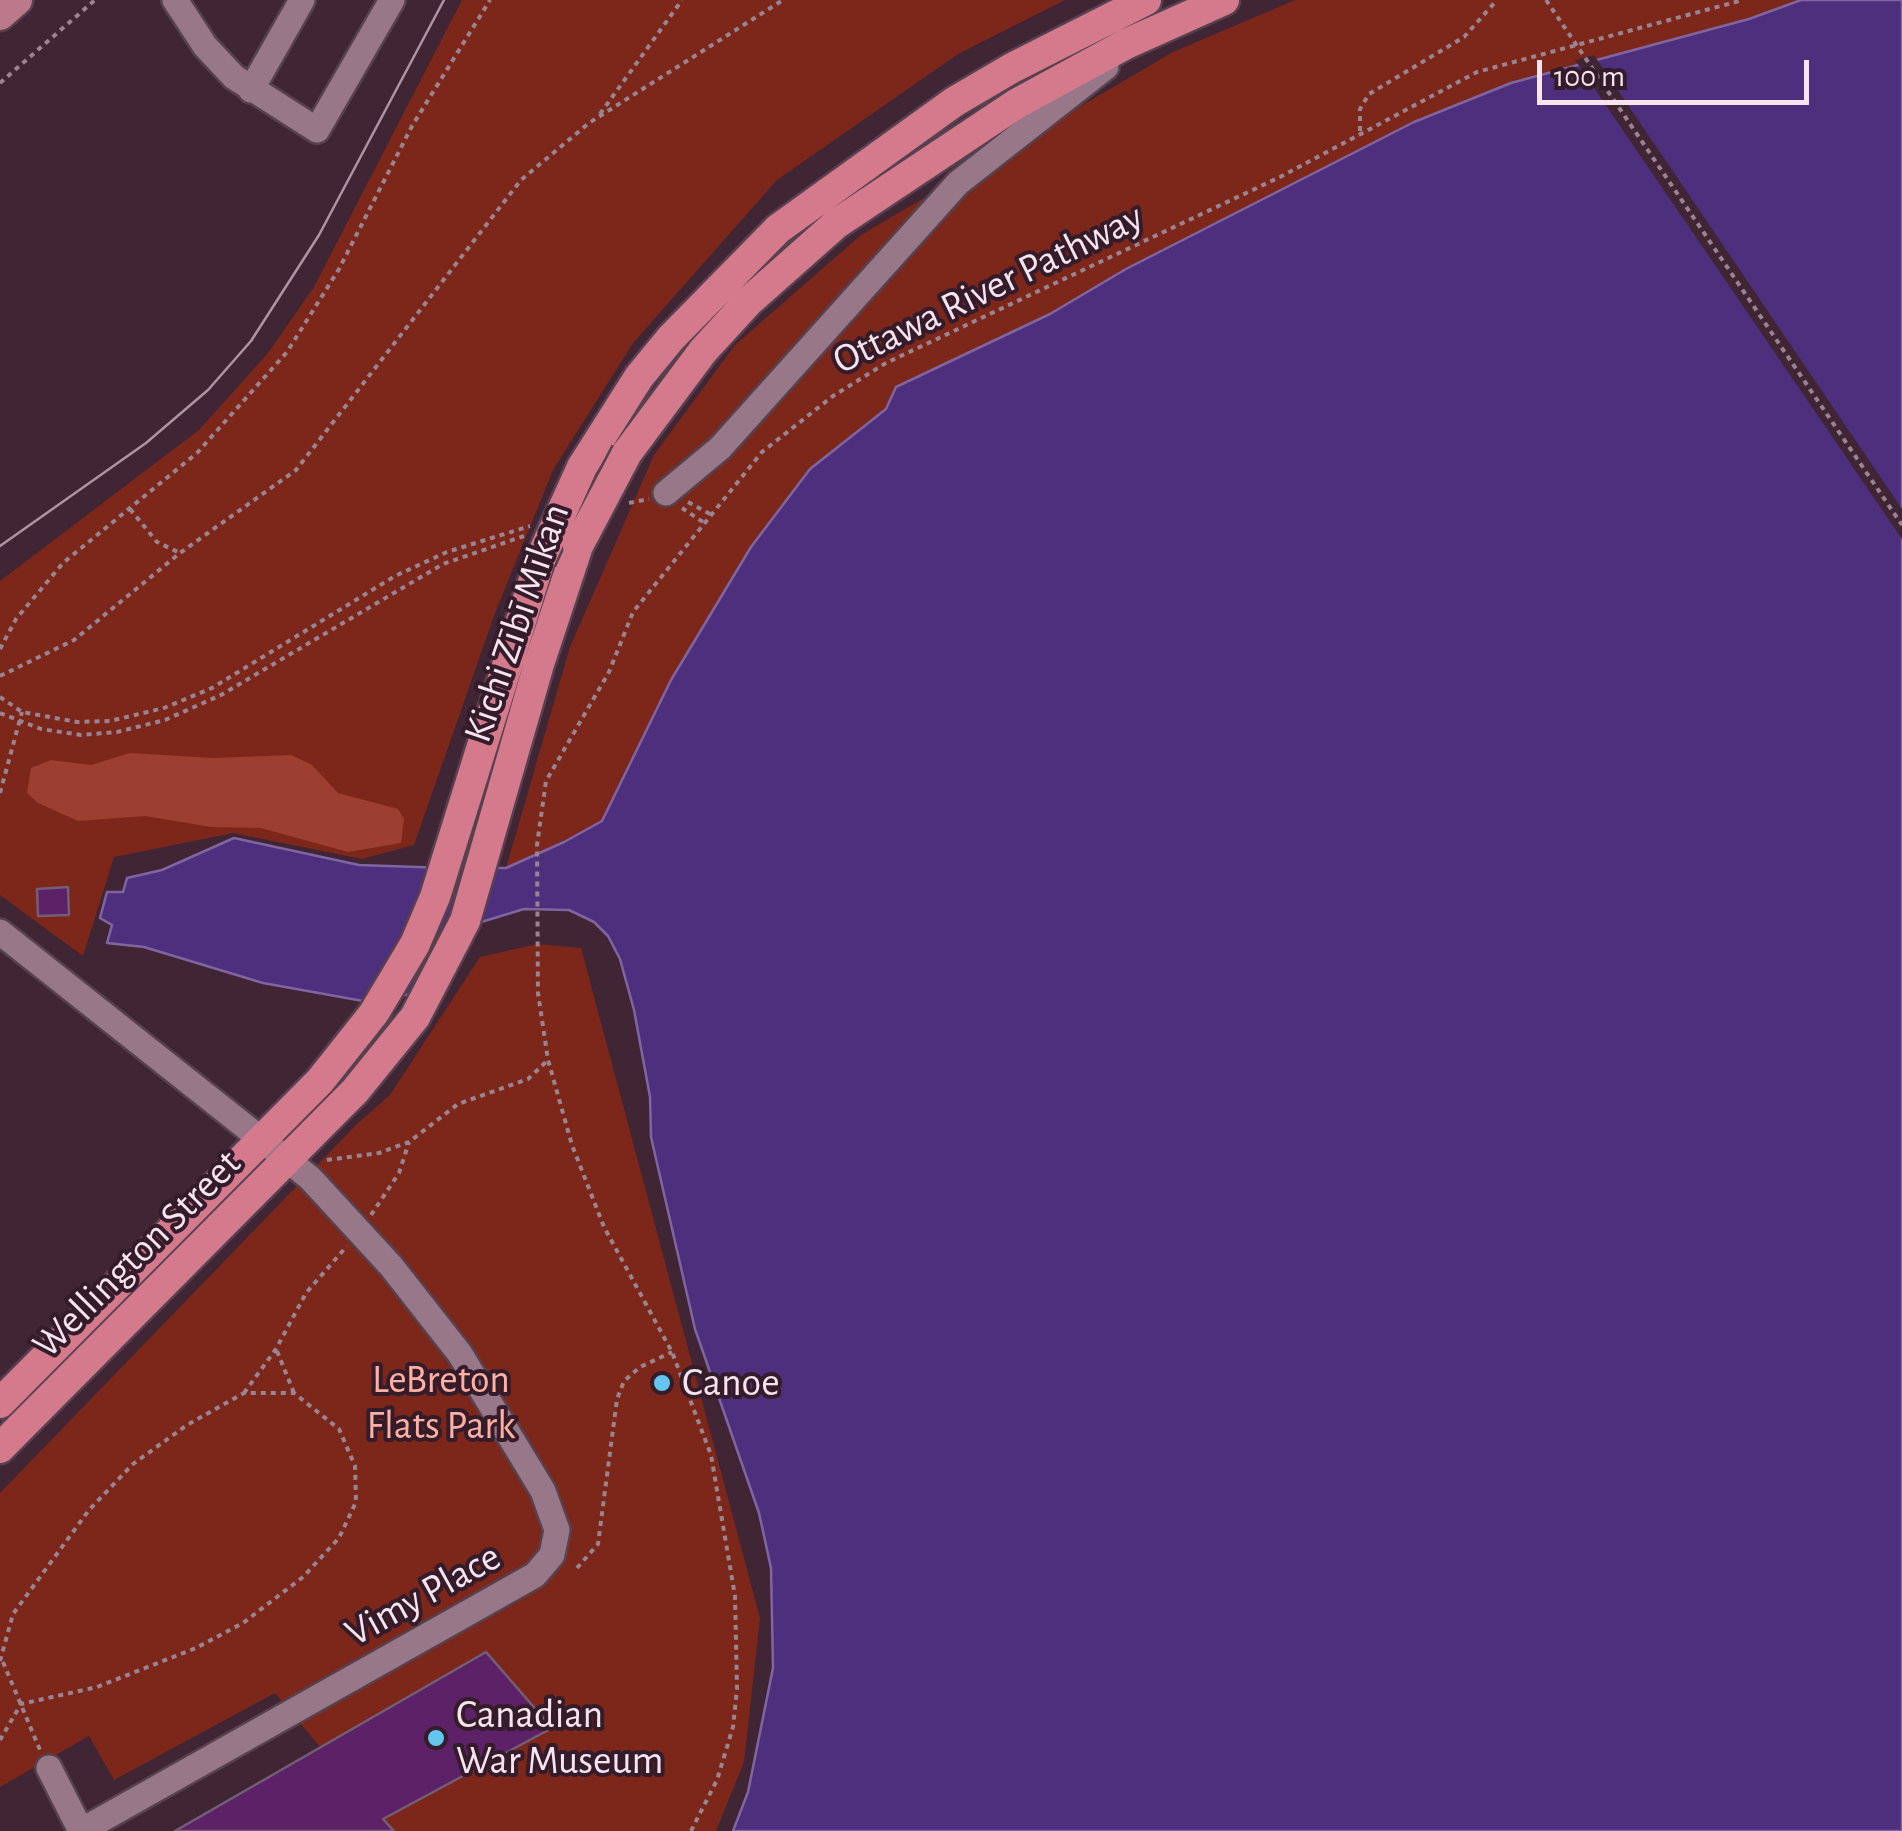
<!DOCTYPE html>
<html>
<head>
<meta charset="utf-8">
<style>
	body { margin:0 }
	#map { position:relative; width:1902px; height:1831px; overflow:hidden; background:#402535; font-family:"Alegreya Sans",sans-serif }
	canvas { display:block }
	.scale { position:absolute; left:1537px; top:60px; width:272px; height:45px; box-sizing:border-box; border:5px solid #f7e4ee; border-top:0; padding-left:12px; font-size:30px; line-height:35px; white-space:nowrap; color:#f7e4ee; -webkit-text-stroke:8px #351c2b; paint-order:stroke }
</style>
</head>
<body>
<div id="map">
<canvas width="1902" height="1831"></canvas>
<div class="scale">100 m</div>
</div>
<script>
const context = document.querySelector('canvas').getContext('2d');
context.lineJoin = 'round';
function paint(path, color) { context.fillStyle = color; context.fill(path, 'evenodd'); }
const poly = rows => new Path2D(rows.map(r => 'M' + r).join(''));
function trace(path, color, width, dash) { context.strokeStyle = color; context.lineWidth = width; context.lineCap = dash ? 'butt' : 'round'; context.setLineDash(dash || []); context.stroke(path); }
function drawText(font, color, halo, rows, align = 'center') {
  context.font = font + ' "Alegreya Sans",sans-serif'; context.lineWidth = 8; context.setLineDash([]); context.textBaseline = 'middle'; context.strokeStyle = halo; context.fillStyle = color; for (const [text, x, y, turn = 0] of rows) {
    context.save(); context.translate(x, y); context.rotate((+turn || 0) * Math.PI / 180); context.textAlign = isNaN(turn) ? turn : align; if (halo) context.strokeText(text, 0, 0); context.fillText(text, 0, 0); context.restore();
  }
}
const green = poly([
	[462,0,1065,0,958,54,777,180,633,343,553,470,495,613,414,845,362,859,233,833,114,857,83,956,0,895,0,581,199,430,268,353,314,287],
	[1295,0,1801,0,1749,19,1511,83,1415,122,1126,269,886,409,809,469,751,547,671,680,602,822,506,868,570,647,654,455,735,345,861,235,1173,52],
	[537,944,581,948,760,1618,744,1762,716,1831,394,1831,383,1819,551,1728,321,1748,275,1693,114,1780,89,1736,0,1787,0,1493,356,1125,390,1095,480,957]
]);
const forest = poly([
	[130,753,214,758,291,755,312,765,338,793,398,809,404,819,401,843,348,852,261,828,211,827,145,816,78,821,38,803,27,793,31,768,51,760,91,765]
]);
const water = poly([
	[1801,0,1902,0,1902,1831,733,1831,748,1792,773,1668,771,1568,759,1513,695,1329,651,1137,650,1097,634,1010,620,959,608,936,594,922,569,910,524,909,478,923,427,992,363,1001,263,983,144,947,107,943,112,925,100,918,107,892,123,892,127,878,162,870,234,838,359,865,447,868,506,868,564,842,602,821,671,680,751,547,810,469,886,409,896,387,1050,314,1126,269,1414,122,1511,83,1749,19,1801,0]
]);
const pier = poly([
	[1594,55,1902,509,1902,539,1575,60]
]);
const building = poly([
	[68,887,69,915,38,916,37,889,68,887],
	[486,1652,552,1728,383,1819,394,1831,175,1831,486,1652]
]);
const path = poly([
	[0,83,95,0],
	[600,114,682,0],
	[1360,131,1360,109,1369,94,1464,37,1497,0],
	[688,502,710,514],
	[629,503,649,499],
	[682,508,703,522],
	[130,509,157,542,180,553],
	[0,649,16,619,63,563,197,453,287,352,339,269,412,126,490,0],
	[0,676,74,640,180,553,296,470,521,180,589,123,783,0],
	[0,697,22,712,77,722,110,721,164,708,212,688,395,576,447,552,530,526],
	[0,713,41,729,81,735,117,732,165,720,221,695,443,564,524,536],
	[0,793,22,712],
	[327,1160,379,1153,409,1142,458,1104,528,1079,548,1060],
	[371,1215,399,1173,409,1142],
	[277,1351,294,1393],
	[244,1393,276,1349,306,1293,347,1246],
	[577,1568,598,1544,617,1399,624,1381,640,1367,672,1352],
	[0,1661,13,1614,89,1510,133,1464,187,1425,244,1393,294,1393,339,1429,355,1466,356,1502,339,1538,303,1577,243,1623,196,1648,97,1687,21,1704,0,1740],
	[3,1662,40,1750],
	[691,1831,717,1780,733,1727,737,1689,735,1596,711,1455,672,1352,604,1227,572,1145,548,1060,538,993,537,845,546,781,609,672,633,612,762,452,833,396,886,363,1280,177,1477,72,1743,0]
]);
const minor = poly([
	[175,0,205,46,234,77,317,130,392,0],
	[251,90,302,0],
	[666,493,720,448,958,183,1106,67],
	[0,932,310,1178,391,1266,460,1354,543,1491,557,1530,552,1555,535,1575,81,1831],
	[49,1768,81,1831]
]);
const major = poly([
	[0,15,17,0]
]);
const highway = poly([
	[627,453,703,351,748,302,836,224,1016,104,1126,44,1224,0],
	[582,467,639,377,671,338,778,229,954,102,1012,68,1146,0],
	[0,1403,320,1081,374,1013,415,944,435,897,540,560],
	[0,1448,355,1091,415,1017,465,921,539,664,578,546]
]);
const tram = poly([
	[0,546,146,443,208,390,251,341,319,235,444,0]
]);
const pathBridge = poly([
	[1546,0,1902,525]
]);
const highwayBridge = poly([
	[578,546,627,453],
	[540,560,582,467]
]);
const markers = [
	[662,1383,10,"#64c5ee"],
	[436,1738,10,"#64c5ee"]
];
const streetNames = [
	["Ottawa River Pathway",988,289,-26],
	["Kichi Zībī Mīkan",517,623,-71],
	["Wellington Street",137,1254,-45],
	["Vimy Place",423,1595,-29]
];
const parkNames = [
	["LeBreton",441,1380],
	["Flats Park",441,1426]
];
const poiNames = [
	["Canoe",682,1383],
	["Canadian",456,1715],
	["War Museum",456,1761]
];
paint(green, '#7d271b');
paint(forest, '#9c3e30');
paint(water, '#4d2f7e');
trace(water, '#8065a0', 2.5);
paint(pier, '#402535');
paint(building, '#5d2168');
trace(building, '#735e77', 2.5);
trace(minor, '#58414e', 30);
trace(major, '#58414e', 35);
trace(highway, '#58414e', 35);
trace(path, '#9b8491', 4, [5, 5]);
trace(minor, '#977788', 25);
trace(major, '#bc798a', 30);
trace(highway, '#d47a8c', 30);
trace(tram, '#ac95a2', 2.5);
trace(highwayBridge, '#58414e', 35, []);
trace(pathBridge, '#9b8491', 4, [5, 5]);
trace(highwayBridge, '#d47a8c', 30);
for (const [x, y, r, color] of markers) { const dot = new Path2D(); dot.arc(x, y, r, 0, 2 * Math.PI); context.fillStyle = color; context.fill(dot); trace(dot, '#351c2b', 4); }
drawText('40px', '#f7e4ee', '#351c2b', streetNames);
drawText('40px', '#ffb0a2', '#351c2b', parkNames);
drawText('40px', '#f7e4ee', '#351c2b', poiNames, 'left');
</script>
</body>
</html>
